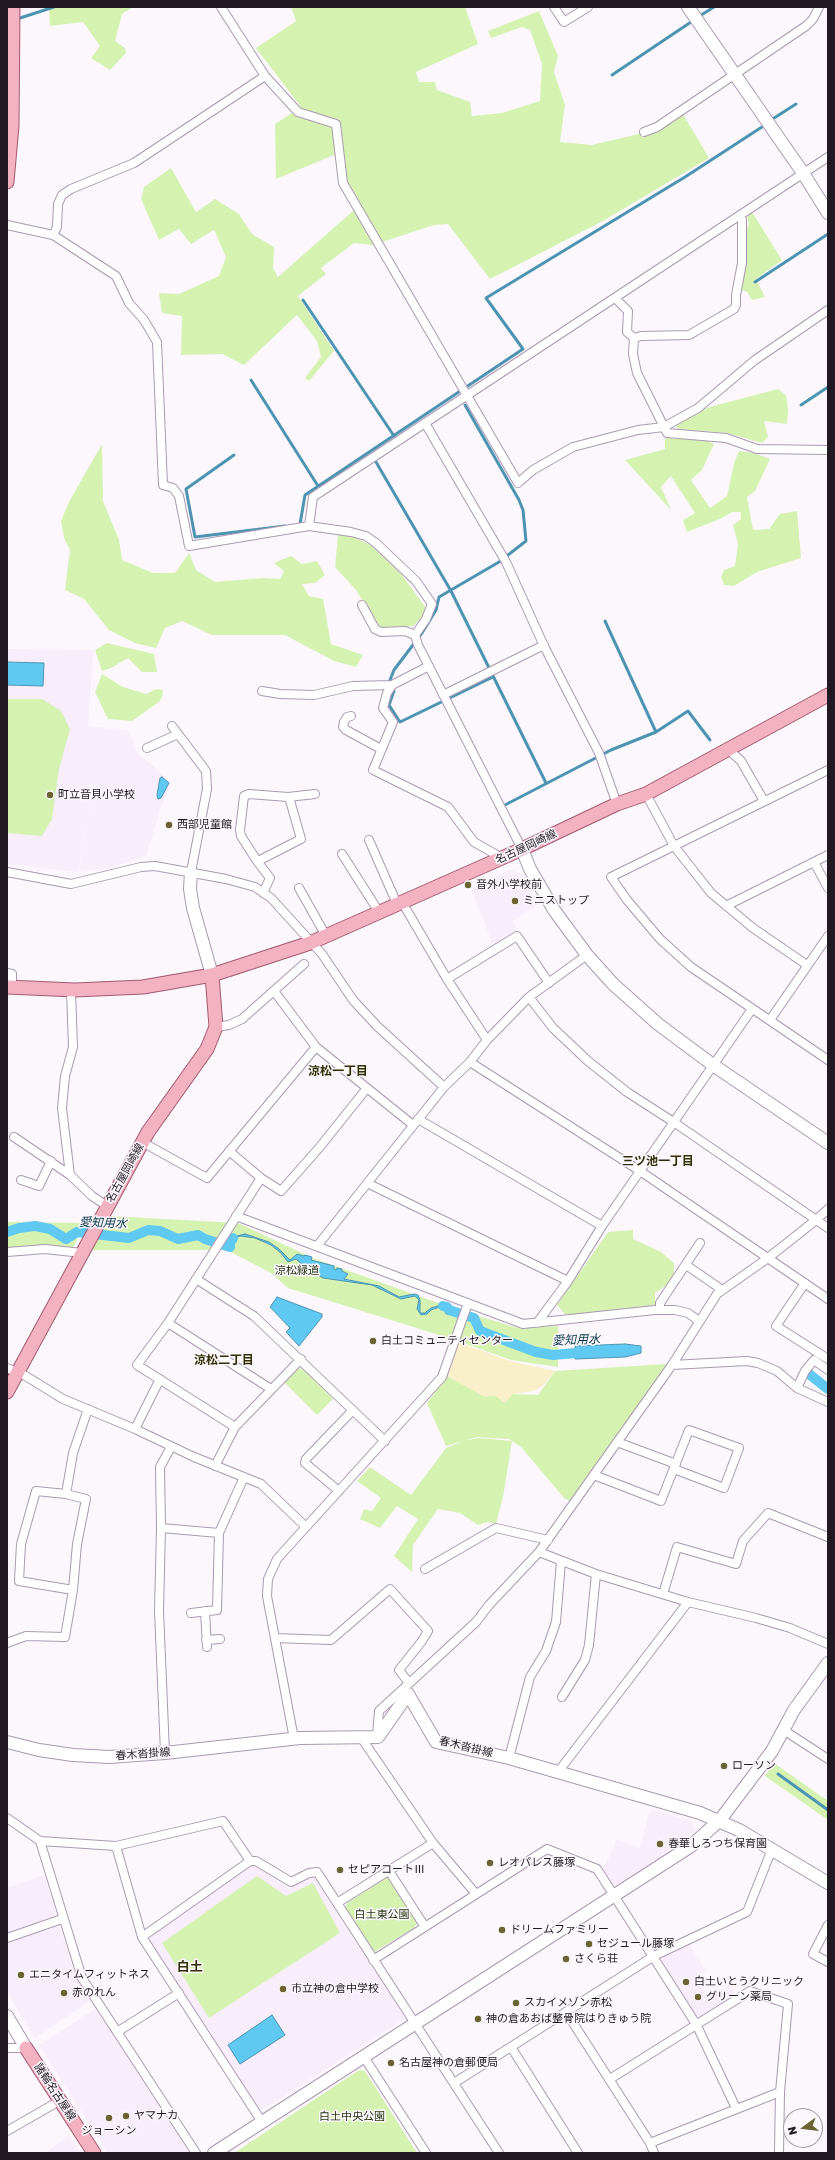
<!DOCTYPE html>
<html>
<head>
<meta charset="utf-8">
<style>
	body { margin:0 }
	#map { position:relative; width:835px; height:2160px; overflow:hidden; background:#fbf7fc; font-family:"Golos Text",sans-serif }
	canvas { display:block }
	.frame { position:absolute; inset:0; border:8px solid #201922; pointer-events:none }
	.north { position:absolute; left:783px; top:2108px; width:40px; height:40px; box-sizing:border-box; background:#fbf7fc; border:1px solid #a39ea5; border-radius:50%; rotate:255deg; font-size:11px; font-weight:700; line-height:16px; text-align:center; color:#201922 }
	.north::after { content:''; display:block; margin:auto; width:14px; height:18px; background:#696431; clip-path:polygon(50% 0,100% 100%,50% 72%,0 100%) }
</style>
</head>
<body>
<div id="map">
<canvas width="835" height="2160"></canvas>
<div class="frame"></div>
<div class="north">N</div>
</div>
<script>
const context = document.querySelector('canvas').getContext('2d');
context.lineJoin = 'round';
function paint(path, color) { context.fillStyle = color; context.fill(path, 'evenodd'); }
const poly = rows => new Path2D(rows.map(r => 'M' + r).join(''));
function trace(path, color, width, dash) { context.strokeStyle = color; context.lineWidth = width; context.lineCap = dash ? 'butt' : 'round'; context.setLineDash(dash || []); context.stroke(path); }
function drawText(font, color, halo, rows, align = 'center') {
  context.font = font + ' "Golos Text","Noto Sans JP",sans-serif'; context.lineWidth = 3; context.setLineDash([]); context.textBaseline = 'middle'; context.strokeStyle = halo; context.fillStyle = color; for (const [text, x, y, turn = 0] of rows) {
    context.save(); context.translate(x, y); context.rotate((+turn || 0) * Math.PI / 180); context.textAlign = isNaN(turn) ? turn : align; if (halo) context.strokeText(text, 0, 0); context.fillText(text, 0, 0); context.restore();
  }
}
const built = poly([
	[7,649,93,650,88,726,129,731,138,753,172,783,162,804,146,856,107,868,79,871,98,767,78,872,7,864],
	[510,870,524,875,538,904,513,921,517,929,493,945,471,889],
	[650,1809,692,1821,695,1832,670,1851,617,1885,612,1884,603,1870,617,1840,640,1848],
	[251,1865,255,1865,289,1889,311,1877,314,1878,403,2015,403,2020,262,2110,258,2108,149,1941,150,1937],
	[44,1875,56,1914,53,1917,7,1934,7,1888],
	[56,1926,60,1928,78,1980,91,2000,34,2038,7,1991,7,1943],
	[689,1944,706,1971,695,1977,709,1998,731,1985,735,1995,702,2017,696,2016,662,1961,665,1955],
	[96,2009,190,2153,108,2153,39,2045],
	[69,2136,81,2153,45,2153,49,2150]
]);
const green = poly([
	[49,7,133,7,122,14,115,41,125,48,126,53,110,70,91,58,100,46,83,22,50,26],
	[291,7,465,7,478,44,416,72,419,82,435,82,437,90,470,102,472,116,502,113,540,101,542,64,530,30,522,27,491,38,488,31,539,11,558,56,554,72,565,105,560,142,592,145,651,131,655,133,683,114,709,158,603,221,490,279,448,224,434,225,373,245,354,243,321,268,326,274,298,296,334,351,309,381,305,378,321,357,317,341,297,315,244,365,222,354,181,355,182,316,162,313,159,293,179,294,219,276,226,257,214,230,191,244,179,229,159,240,141,199,144,187,171,168,196,212,215,199,239,214,252,234,274,247,273,268,278,277,354,210,334,155,276,179,275,124,301,107,256,48,296,21],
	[752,212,782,260,756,279,765,297,752,300,747,292,741,290,746,229,749,225,747,217],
	[778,389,786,395,788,409,787,424,764,421,768,437,762,443,727,433,678,429,675,424,702,409],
	[665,438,705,440,714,444,702,470,691,480,710,508,727,496,734,463,739,451,754,453,770,459,755,491,747,497,753,530,769,529,780,514,797,511,801,558,757,572,734,586,724,585,721,577,724,570,735,566,738,544,733,525,741,519,741,512,732,512,722,518,687,532,683,520,695,513,671,476,661,487,671,510,625,460,665,449],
	[102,444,103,501,119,540,122,560,153,573,175,573,189,553,196,570,215,582,263,578,280,579,284,571,274,563,291,556,302,564,317,561,325,575,315,583,302,584,309,596,323,599,331,644,363,655,356,667,334,661,285,635,212,635,182,621,165,628,156,648,135,643,109,630,84,599,65,590,70,550,64,538,61,521,69,502],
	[338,535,352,536,372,546,401,574,426,608,423,616,413,626,387,629,377,624,356,590,335,567],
	[107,643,154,654,157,672,142,672,128,658,111,668,102,671,95,650],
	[102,674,123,687,146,694,156,689,163,690,162,697,159,702,132,721,108,719,95,692],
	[7,699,42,699,61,711,70,729,59,769,52,819,42,836,7,833],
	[108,1216,238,1223,313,1258,452,1308,518,1328,558,1326,558,1367,511,1360,455,1340,288,1288,271,1273,227,1250,91,1250],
	[7,1222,85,1223,73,1248,7,1248],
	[633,1230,633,1239,661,1252,674,1263,674,1275,667,1285,655,1293,655,1305,572,1316,565,1314,557,1305,608,1232],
	[666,1364,664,1370,570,1501,564,1498,521,1447,509,1439,477,1437,446,1446,427,1403,447,1376,485,1396,513,1394,538,1395,555,1371],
	[303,1368,333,1399,317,1415,284,1382,297,1369],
	[478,1438,512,1441,503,1497,496,1524,488,1522,478,1525,460,1513,438,1509,413,1545,412,1572,394,1556,418,1519,397,1506,380,1528,360,1519,364,1509,372,1511,381,1498,357,1481,370,1467,411,1495,446,1448,463,1441],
	[774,1763,828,1801,828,1820,765,1776],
	[257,1876,286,1896,313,1883,340,1933,209,2018,162,1943],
	[386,1878,391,1879,419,1921,414,1928,374,1952,345,1908,347,1903],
	[359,2070,365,2071,417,2153,234,2153]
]);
const sand = poly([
	[458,1342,510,1361,555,1371,543,1386,533,1391,513,1394,505,1403,494,1395,485,1397,447,1376]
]);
const water = poly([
	[7,662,44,663,43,686,7,685,7,662],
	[162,777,169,783,161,798,158,799,157,795,160,778,162,777],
	[245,1234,269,1242,279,1249,290,1260,297,1254,304,1256,305,1255,312,1257,311,1260,334,1266,334,1269,336,1270,337,1268,342,1269,342,1271,348,1274,344,1279,379,1286,399,1297,414,1294,418,1295,420,1300,420,1313,425,1313,431,1308,441,1305,451,1306,453,1311,451,1314,446,1314,445,1307,440,1307,431,1310,427,1314,421,1315,417,1309,419,1300,415,1296,401,1299,372,1285,323,1278,307,1269,296,1259,288,1262,281,1253,271,1245,255,1238,241,1236,235,1237,230,1244,234,1246,233,1249,228,1250,228,1244,232,1237,245,1234],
	[277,1297,322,1314,322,1317,299,1346,286,1332,290,1328,270,1307,277,1297],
	[625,1344,641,1346,641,1353,625,1357,575,1359,575,1346,625,1344],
	[272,2015,285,2035,240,2064,228,2045,272,2015]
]);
const stream = poly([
	[698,17,714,7],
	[17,19,54,7],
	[612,75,694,20],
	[771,120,796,104],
	[755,282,828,234],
	[303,300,394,436],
	[251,380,318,486],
	[801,405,828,387],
	[234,455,186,489,195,537,285,526],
	[376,462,451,591,546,783],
	[297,525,300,524,305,495,523,349,486,298,685,177,765,125],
	[605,621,656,732],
	[390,680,394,670,422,633,436,610,439,597,499,562,526,541,523,510,519,500,465,405],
	[394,691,389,705,400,722,493,677],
	[503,806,611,750,656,732,688,711,710,740],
	[778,1774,828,1810]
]);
const canal = poly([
	[7,1232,19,1228,35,1226,50,1229,66,1239,77,1232,129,1238,148,1230,160,1231,178,1239,198,1235,205,1239,230,1247,229,1245,233,1238],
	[443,1306,447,1307,449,1310,474,1318,480,1331,536,1352,553,1355,587,1352],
	[809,1374,828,1389]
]);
const street = poly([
	[221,7,265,76,298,112,336,124,343,183,518,483,533,470,573,447,638,430,664,427,698,408,755,360,828,310],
	[554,7,564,22,588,7],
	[644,132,657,127,806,26,813,19,819,7],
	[7,225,53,235,116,276,129,303,144,320,157,342,163,485,173,488,179,496,189,546,309,526,351,532,366,536,376,543,416,581,432,604,426,619,415,635,418,645,522,849],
	[53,235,57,227,58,204,62,195,71,189,134,163,265,76],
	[615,298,628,311,627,332,634,338,633,354,637,373,667,433,726,438,757,449,828,450],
	[634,338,641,336,689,335,734,309,736,305,736,295,742,263,742,220,740,215],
	[425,423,506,562,544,646,599,753,617,804],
	[309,526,313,497,828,157],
	[362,605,375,629,381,632,405,631,415,635],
	[429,666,392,685,387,693,383,708,393,722,373,770,448,807,474,842,502,858],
	[262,691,280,694,314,695,353,686,392,685],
	[443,695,544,645],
	[351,716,347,717,344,722,343,727,346,730,381,749],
	[172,726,206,771,207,789,191,872],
	[147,748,178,734],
	[728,749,741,761,764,801],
	[828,770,611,877,627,900,660,939,691,967,828,1060],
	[646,794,674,846,711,893,753,928,807,965],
	[369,840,397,904],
	[342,854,379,912],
	[258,861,301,839,289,797],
	[814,862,828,888],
	[7,872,71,884,141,867,155,866,226,879,255,887,271,898,322,954,353,1000,377,1026,444,1087],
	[299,888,326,936],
	[263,893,270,878,257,861,241,836,240,830,244,796,249,794,288,797,315,794],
	[402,902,447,979,487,1040],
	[726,906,828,855],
	[7,973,12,974,12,987],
	[447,979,517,936,549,983],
	[71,990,73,1047,65,1076,62,1108,70,1175,92,1196,107,1206],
	[274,991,316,1047,413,1125],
	[529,997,553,1028,588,1061,627,1092,675,1123,828,1228],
	[770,1020,828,936],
	[216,1027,229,1025,242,1019,304,964],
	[470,1062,640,1171,828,1299],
	[418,1119,602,1226],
	[14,1137,70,1175],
	[142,1142,207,1178,316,1047],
	[229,1151,261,1178,281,1191,319,1148,367,1088],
	[21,1180,39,1186,51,1161],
	[367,1183,568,1281],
	[236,1216,523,1324,655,1310,675,1310,688,1313,699,1321],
	[317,1246,444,1087,470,1062,487,1040,529,997,587,955],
	[7,1252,45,1249,82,1253],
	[686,1265,718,1287,720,1291],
	[196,1279,254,1316,385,1441],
	[805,1283,776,1326,828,1359],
	[660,1310,660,1303,700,1243],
	[168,1323,271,1389],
	[537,1323,568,1281,602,1226,752,1009],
	[672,1365,747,1361,758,1363,777,1371,797,1388,828,1402],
	[7,1368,24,1375,63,1399,135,1429,194,1457,261,1484,306,1527],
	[797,1388,805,1371,814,1360,828,1370],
	[235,1427,137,1365,168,1323,261,1178],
	[135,1429,160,1379],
	[617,1442,676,1464],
	[215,1466,235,1427,301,1359],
	[594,1475,661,1501,689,1430,739,1448,724,1488,674,1469],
	[339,1491,305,1463,306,1459,353,1410],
	[66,1494,73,1453,88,1409],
	[161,1528,219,1533],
	[539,1552,596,1574,688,1602,756,1618,790,1628,828,1644],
	[425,1569,496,1528,548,1540],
	[663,1594,677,1547,736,1564,743,1541,768,1513,828,1537],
	[205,1611,207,1647],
	[191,1613,217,1610,219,1533,244,1477],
	[275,1638,331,1640,390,1589,428,1631,422,1641,399,1670,409,1683],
	[206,1640,220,1639],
	[7,1643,26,1636,65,1637,73,1590,77,1544,86,1499,66,1494,36,1491,21,1544,19,1581,73,1590],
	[562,1697,585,1660,589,1645,596,1574],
	[782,1729,828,1759],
	[360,1736,433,1843],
	[377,1736,379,1711,476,1622,489,1605,539,1552,672,1365,717,1294,768,1258,816,1220,828,1209],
	[294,1739,267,1596,268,1579,277,1559,442,1377,468,1303],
	[165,1753,159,1611,161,1528,160,1467,171,1447],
	[509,1758,530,1677,546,1651,556,1622,561,1561],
	[558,1772,688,1602],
	[7,1818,40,1841,116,1846,223,1821,250,1861,256,1861,291,1882,309,1873,317,1872,499,2153],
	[40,1841,82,1978,196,2153],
	[116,1846,142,1937,262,2122],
	[389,1871,425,1927],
	[337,1903,433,1843,476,1894],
	[828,1925,813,1954,828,1962],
	[142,1937,250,1861],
	[7,1938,62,1919],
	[373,1960,547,1849,597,1869,696,2024,736,2108],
	[566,2012,650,2143,654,2153],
	[117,2032,179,1993],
	[511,2047,578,2153],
	[7,2048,26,2048],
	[364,2057,426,2153],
	[610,2079,750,1991,788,2004,780,2092,779,2153],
	[454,2083,654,1956,747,1912,772,1849],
	[7,2131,61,2100],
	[650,2143,780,2092]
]);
const secondary = poly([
	[688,7,803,173,828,213],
	[522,849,530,869,554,910,587,955,613,984,658,1024,713,1065,828,1143],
	[191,872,190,889,193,908,212,975],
	[7,1742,39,1750,73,1755,109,1757,165,1753,300,1738,378,1737,408,1694,436,1742,509,1758,700,1813,739,1830,828,1883],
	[7,2016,26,2048],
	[214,2153,691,1846,720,1820,772,1751,794,1710,828,1663]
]);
const primary = poly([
	[7,182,12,126,13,7],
	[7,987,75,990,143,987,212,975,310,943,522,849,617,804,646,794,828,695],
	[7,1392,148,1132,207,1049,216,1027,212,975],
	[26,2048,94,2153]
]);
const markers = [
	[50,795,4,"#696431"],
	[169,825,4,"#696431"],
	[468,885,4,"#696431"],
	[515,901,4,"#696431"],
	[373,1341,4,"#696431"],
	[724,1766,4,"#696431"],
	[660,1844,4,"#696431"],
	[490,1863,4,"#696431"],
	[340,1870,4,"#696431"],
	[502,1930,4,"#696431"],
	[589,1944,4,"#696431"],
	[566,1959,4,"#696431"],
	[21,1975,4,"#696431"],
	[686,1982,4,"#696431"],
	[283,1989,4,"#696431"],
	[64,1993,4,"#696431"],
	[698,1997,4,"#696431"],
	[516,2003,4,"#696431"],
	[478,2019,4,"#696431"],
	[391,2063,4,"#696431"],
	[126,2116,4,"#696431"],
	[109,2118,4,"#696431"]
];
const poiNames = [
	["町立音貝小学校",58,795],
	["西部児童館",177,825],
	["音外小学校前",476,885],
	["ミニストップ",523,901],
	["白土コミュニティセンター",381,1341],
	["ローソン",732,1766],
	["春華しろつち保育園",668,1844],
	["レオパレス藤塚",498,1863],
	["セピアコートⅢ",348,1870],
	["ドリームファミリー",510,1930],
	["セジュール藤塚",597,1944],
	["さくら荘",574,1959],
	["エニタイムフィットネス",29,1975],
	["白土いとうクリニック",694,1982],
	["市立神の倉中学校",291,1989],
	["赤のれん",72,1993],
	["グリーン薬局",706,1997],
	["スカイメゾン赤松",524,2003],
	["神の倉あおば整骨院はりきゅう院",486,2019],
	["名古屋神の倉郵便局",399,2063],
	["ヤマナカ",134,2116],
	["ジョーシン",109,2131,"center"]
];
const streetNames = [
	["名古屋岡崎線",526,847,-25],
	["名古屋岡崎線",125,1173,-61],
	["春木沓掛線",466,1747,14],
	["春木沓掛線",143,1754,-4],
	["諸輪名古屋線",55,2092,57]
];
const parkNames = [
	["涼松緑道",297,1271],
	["白土東公園",382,1915],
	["白土中央公園",352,2117]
];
const neighbourhoodNames = [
	["涼松一丁目",338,1071],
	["三ツ池一丁目",658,1161],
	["涼松二丁目",224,1360]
];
const waterNames = [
	["愛知用水",103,1223,2],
	["愛知用水",576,1340,-2]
];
const quarterNames = [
	["白土",190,1967]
];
paint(built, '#f7edfb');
paint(green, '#d5f2b1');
paint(sand, '#f9efc9');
paint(water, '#60c9f1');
trace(water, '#4d94b3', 1);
trace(stream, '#4d94b3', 3);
trace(canal, '#60c9f1', 10);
trace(street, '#ab99b2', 10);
trace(secondary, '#ab99b2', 14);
trace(primary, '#a35b6e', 15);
trace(street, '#fff', 8);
trace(secondary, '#fff', 12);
trace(primary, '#f2b2c1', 13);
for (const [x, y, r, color] of markers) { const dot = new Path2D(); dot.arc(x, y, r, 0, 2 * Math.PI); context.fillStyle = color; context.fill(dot); trace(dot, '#fbf7fc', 1.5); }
drawText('11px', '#201922', '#fbf7fc', poiNames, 'left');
drawText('11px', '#201922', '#fbf7fc', streetNames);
drawText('11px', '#273513', '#fbf7fc', parkNames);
drawText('bold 12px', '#322e03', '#fbf7fc', neighbourhoodNames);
drawText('italic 12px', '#063748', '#fbf7fc', waterNames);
drawText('bold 13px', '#322e03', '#fbf7fc', quarterNames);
</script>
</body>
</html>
